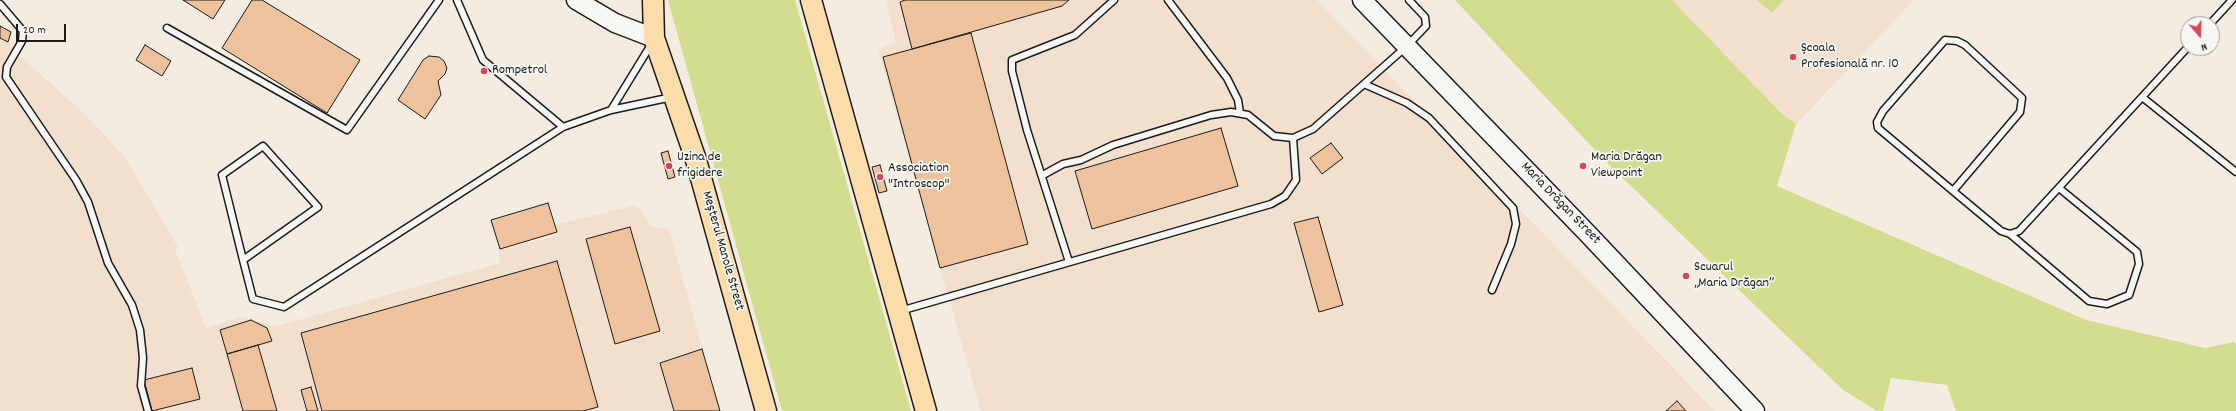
<!DOCTYPE html>
<html>
<head>
<meta charset="utf-8">
<style>
	body { margin:0 }
	#map { position:relative; width:2236px; height:411px; overflow:hidden; background:#f5ece1; font-family:Dekko,sans-serif }
	canvas { display:block }
	.north { position:absolute; left:2180px; top:16px; width:40px; height:40px; box-sizing:border-box; background:#f6f6f2; border:1px solid #9f9f9c; border-radius:50%; rotate:160deg; font-size:11px; font-weight:700; line-height:16px; text-align:center; color:#1c1c1c }
	.north::after { content:''; display:block; margin:auto; width:14px; height:18px; background:#d1495b; clip-path:polygon(50% 0,100% 100%,50% 72%,0 100%) }
	.scale { position:absolute; left:16px; top:24px; width:50px; height:18px; box-sizing:border-box; border:2px solid #1c1c1c; border-top:0; padding-left:5px; font-size:12px; line-height:14px; white-space:nowrap; color:#1c1c1c; -webkit-text-stroke:3px #f6f6f2; paint-order:stroke }
</style>
</head>
<body>
<div id="map">
<canvas width="2236" height="411"></canvas>
<div class="north">N</div>
<div class="scale">20 m</div>
</div>
<script>
const context = document.querySelector('canvas').getContext('2d');
context.lineJoin = 'round';
function paint(path, color) { context.fillStyle = color; context.fill(path, 'evenodd'); }
const poly = rows => new Path2D(rows.map(r => 'M' + r).join(''));
function trace(path, color, width, dash) { context.strokeStyle = color; context.lineWidth = width; context.lineCap = dash ? 'butt' : 'round'; context.setLineDash(dash || []); context.stroke(path); }
function drawText(font, color, halo, rows, align = 'center') {
  context.font = font + ' Dekko,sans-serif'; context.lineWidth = 3.5; context.setLineDash([]); context.textBaseline = 'middle'; context.strokeStyle = halo; context.fillStyle = color; for (const [text, x, y, turn = 0] of rows) {
    context.save(); context.translate(x, y); context.rotate((+turn || 0) * Math.PI / 180); context.textAlign = isNaN(turn) ? turn : align; if (halo) context.strokeText(text, 0, 0); context.fillText(text, 0, 0); context.restore();
  }
}
const built = poly([
	[886,0,1317,0,1715,411,981,411,878,49,896,43],
	[1672,0,1914,0,1796,124,1782,114],
	[0,38,8,42,21,57,85,114,124,156,178,247,175,249,206,328,240,317,277,326,500,263,498,250,557,236,555,225,633,206,641,210,650,226,669,229,720,411,0,411]
]);
const green = poly([
	[668,0,795,0,911,411,782,411],
	[1455,0,1672,0,1782,114,1796,124,1777,186,2086,320,2205,348,2234,342,2236,344,2236,411,1956,411,1947,385,1891,378,1883,411,1877,411,1843,390,1606,162],
	[1757,0,1783,0,1772,13]
]);
const building = poly([
	[183,0,225,0,213,19,183,0],
	[252,0,262,0,360,60,327,113,222,48,252,0],
	[905,0,1069,0,1062,6,912,49,900,2,905,0],
	[0,26,11,32,8,42,0,38,0,26],
	[971,33,1028,244,940,268,883,57,971,33],
	[145,45,171,61,162,76,136,60,145,45],
	[429,56,439,57,444,61,447,68,445,74,438,81,441,95,425,119,398,100,423,60,429,56],
	[1221,128,1238,186,1092,229,1075,171,1221,128],
	[1331,143,1343,158,1322,174,1310,158,1331,143],
	[668,151,675,177,668,179,661,153,668,151],
	[880,165,887,191,879,193,872,167,880,165],
	[548,203,557,232,500,249,491,220,548,203],
	[1318,217,1343,305,1319,312,1294,223,1318,217],
	[630,227,660,331,615,344,586,239,630,227],
	[557,261,598,407,583,411,322,411,301,333,557,261],
	[251,320,267,328,272,341,227,354,220,330,251,320],
	[258,345,277,411,243,411,227,354,258,345],
	[702,349,720,411,674,411,660,363,702,349],
	[192,368,200,399,152,411,144,380,192,368],
	[311,387,318,411,307,411,301,390,311,387],
	[1677,401,1686,411,1666,411,1677,401]
]);
const lane = poly([
	[457,0,483,60,563,127],
	[1168,0,1227,78,1238,100,1240,113],
	[0,4,23,31,22,41,7,67,6,77,76,180,88,202,108,263,132,305,140,330,143,358,141,386,148,411],
	[2210,24,2232,0],
	[167,28,347,130,439,0],
	[1364,84,1407,103,1429,118,1513,208,1516,224,1511,244,1492,290],
	[2142,97,2236,172],
	[611,110,652,43],
	[1043,175,1063,164,1081,160,1113,145,1211,115,1231,112,1248,115,1274,136,1293,138,1313,129,1407,46,1426,26,1425,17,1409,0],
	[1953,191,2020,112,2022,98,1965,45,1957,41,1945,40,1883,111,1877,122,1878,128,1953,191,2001,231,2010,234,2019,231,2188,47],
	[2010,234,2089,301,2107,304,2129,295,2139,264,2137,252,2059,188],
	[243,260,318,207,263,146,222,175,243,260,253,299,284,307,563,127,611,110,672,97],
	[1069,262,1027,130,1012,71,1012,60,1075,35,1114,0],
	[900,311,1271,204,1285,196,1296,180,1293,138]
]);
const secondary = poly([
	[576,0,615,23,654,38],
	[1362,0,1589,235,1755,411]
]);
const primary = poly([
	[653,0,654,38,696,160,766,411],
	[811,0,926,411]
]);
const markers = [
	[1793,57,4,"#d1495b"],
	[484,71,4,"#d1495b"],
	[669,166,4,"#d1495b"],
	[1583,166,4,"#d1495b"],
	[880,177,4,"#d1495b"],
	[1686,276,4,"#d1495b"]
];
const poiNames = [
	["Școala",1801,49],
	["Profesională nr. 10",1801,65],
	["Rompetrol",492,71],
	["Uzina de",677,158],
	["frigidere",677,174],
	["Maria Drăgan",1591,158],
	["Viewpoint",1591,174],
	["Association",888,169],
	["\"Introscop\"",888,185],
	["Scuarul",1694,268],
	["„Maria Drăgan”",1694,284]
];
const streetNames = [
	["Maria Drăgan Street",1560,204,46],
	["Meșterul Manole Street",722,251,74]
];
paint(built, '#f3dfcd');
paint(green, '#d3dd90');
paint(building, '#efc29e');
trace(building, '#1c1c1c', 1);
trace(lane, '#1c1c1c', 9);
trace(secondary, '#1c1c1c', 21);
trace(primary, '#1c1c1c', 23);
trace(lane, '#f6f6f2', 6);
trace(secondary, '#f6f6f2', 18);
trace(primary, '#faddab', 20);
for (const [x, y, r, color] of markers) { const dot = new Path2D(); dot.arc(x, y, r, 0, 2 * Math.PI); context.fillStyle = color; context.fill(dot); trace(dot, '#f6f6f2', 1.5); }
drawText('14px', '#1c1c1c', '#f6f6f2', poiNames, 'left');
drawText('14px', '#1c1c1c', '#f6f6f2', streetNames);
</script>
</body>
</html>
